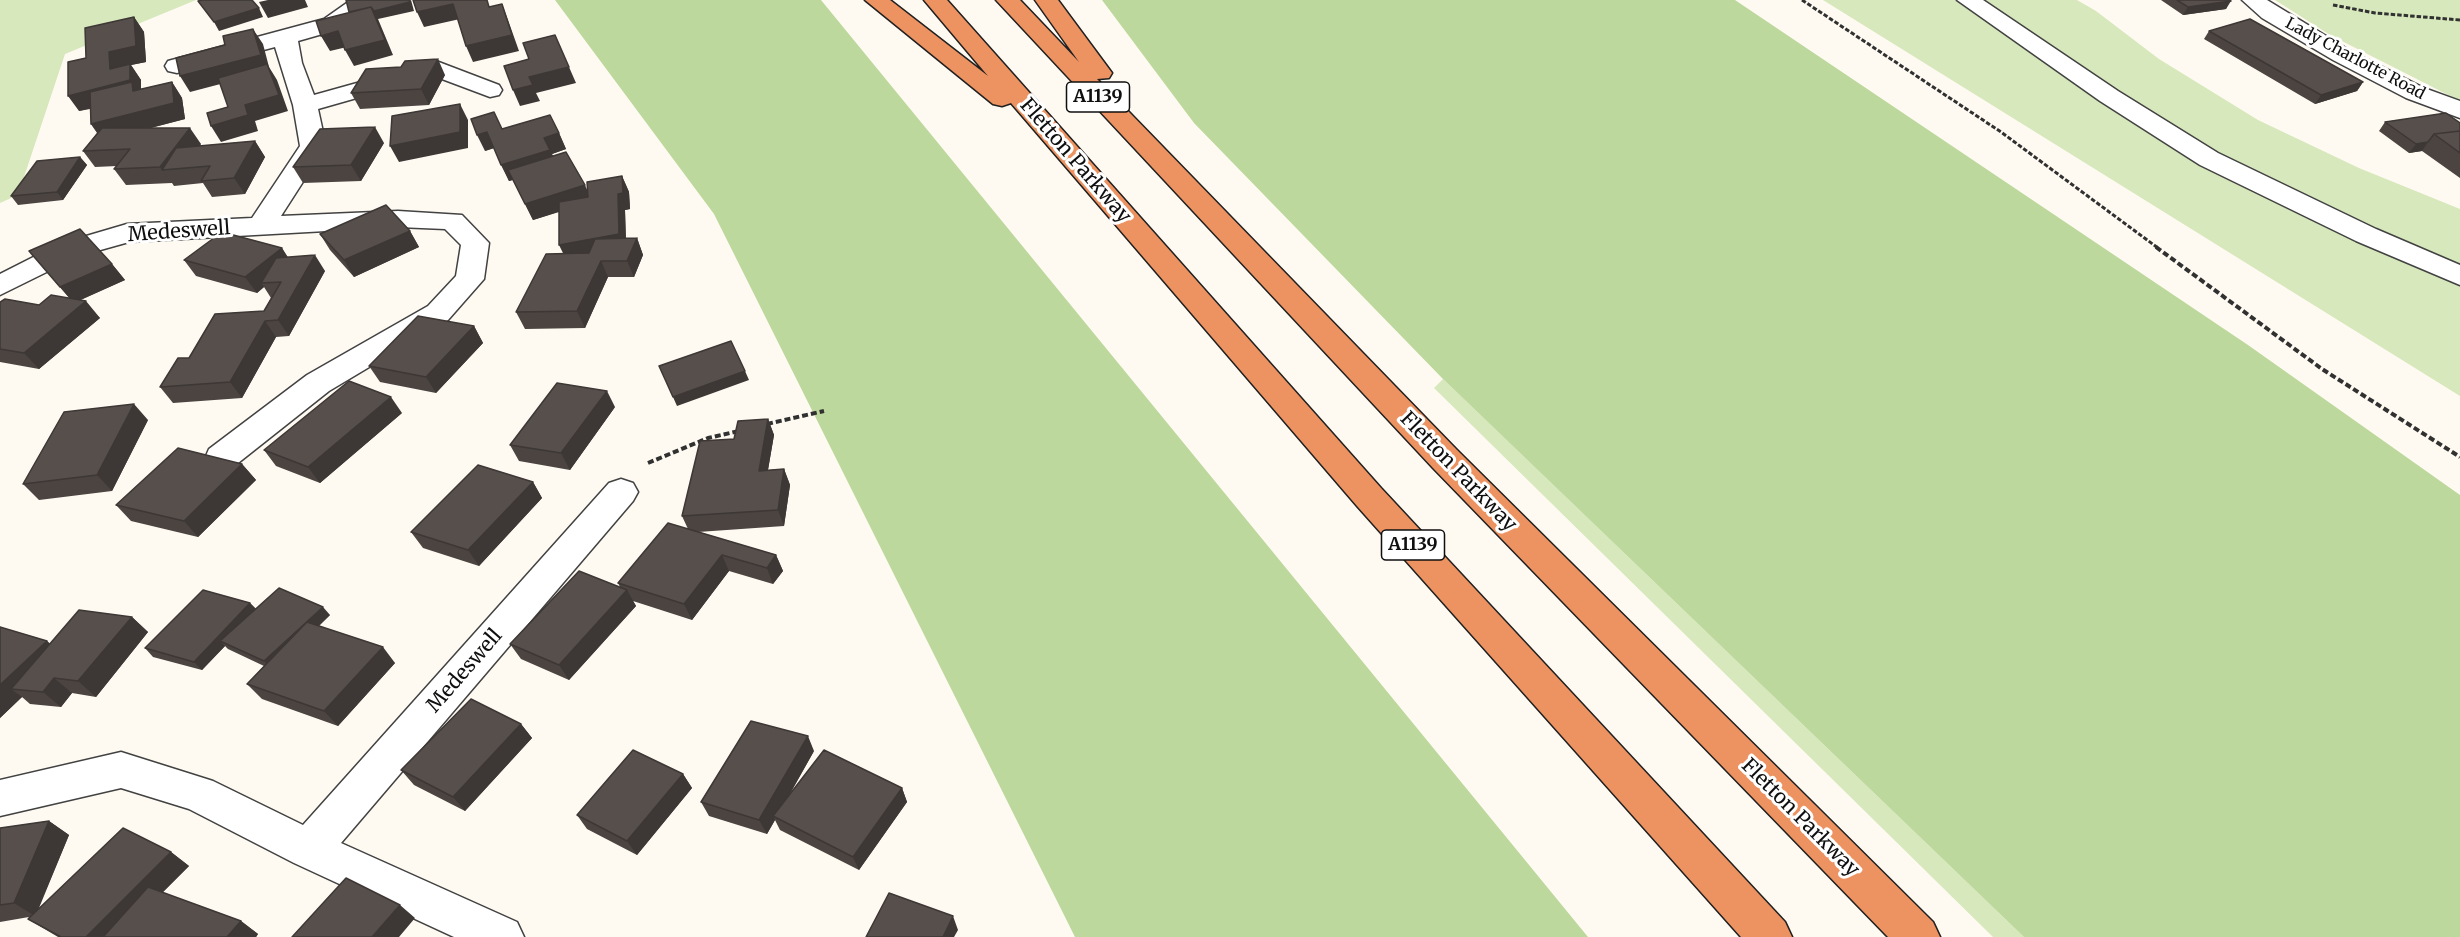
<!DOCTYPE html>
<html>
<head>
<meta charset="utf-8">
<style>
	body { margin:0 }
	canvas { display:block; background:#fefaf1 }
</style>
</head>
<body>
<canvas width="2460" height="937"></canvas>
<script>
const context = document.querySelector('canvas').getContext('2d');
context.lineJoin = 'round';
function paint(path, color) { context.fillStyle = color; context.fill(path, 'evenodd'); }
const poly = rows => new Path2D(rows.map(r => 'M' + r).join(''));
function trace(path, color, width, dash) { context.strokeStyle = color; context.lineWidth = width; context.lineCap = dash ? 'butt' : 'round'; context.setLineDash(dash || []); context.stroke(path); }
function drawText(font, color, halo, rows, align = 'center') {
  context.font = font + ' Merriweather,serif'; context.lineWidth = 6; context.setLineDash([]); context.textBaseline = 'middle'; context.strokeStyle = halo; context.fillStyle = color; for (const [text, x, y, turn = 0] of rows) {
    context.save(); context.translate(x, y); context.rotate((+turn || 0) * Math.PI / 180); context.textAlign = isNaN(turn) ? turn : align; if (halo) context.strokeText(text, 0, 0); context.fillText(text, 0, 0); context.restore();
  }
}
const green = poly([
	[0,0,196,0,65,54,18,195,0,203],
	[1823,0,2077,0,2096,11,2159,59,2258,120,2359,168,2460,209,2460,396],
	[2275,0,2460,0,2460,101,2330,35],
	[1443,379,2024,937,1993,937,1434,388]
]);
const forest = poly([
	[555,0,821,0,1588,937,1075,937,714,214],
	[1102,0,1735,0,2248,345,2460,495,2460,937,2024,937,1443,379,1194,123]
]);
const pathFar1 = poly([
	[1802,0,2001,132,2158,248],
	[2333,5,2375,13,2460,20]
]);
const path = poly([
	[2156,247,2322,369,2460,457],
	[767,424,824,411],
	[648,463,708,438,739,431]
]);
const minor = poly([
	[351,0,377,0,340,29,298,41,302,63,314,95,436,61,499,85,502,90,499,95,490,97,434,76,318,109,326,146,281,216,398,211,462,215,489,243,484,279,448,320,329,391,233,467,221,470,209,467,205,458,209,449,307,375,428,306,456,276,461,245,445,229,398,227,129,242,79,256,0,295,0,274,59,244,127,224,252,218,300,146,293,105,275,47,177,73,168,71,165,66,168,61,324,19,351,0],
	[1957,0,1983,0,2118,91,2218,153,2376,229,2460,265,2460,285,2356,241,2200,165,2100,101,1957,0],
	[2242,0,2267,0,2349,50,2424,88,2460,101,2460,118,2406,98,2333,60,2262,18,2242,0],
	[621,479,633,483,638,492,633,501,341,843,517,922,524,937,454,937,294,863,189,809,121,788,0,816,0,780,121,752,213,781,303,825,609,483,621,479]
]);
const highway = poly([
	[865,0,890,0,988,76,924,0,947,0,1381,488,1785,922,1792,937,1741,937,1357,506,1011,103,1002,106,993,104,865,0],
	[996,0,1020,0,1079,62,1035,0,1058,0,1112,73,1109,78,1097,79,1457,450,1933,922,1940,937,1888,937,1433,468,996,0]
]);
const wall = poly([
	[2161,0,2230,0,2226,9,2183,15],
	[134,17,144,32,146,62,131,65,141,80,141,89,172,82,182,98,185,119,151,128,201,144,199,146,255,141,265,157,245,194,212,197,203,183,174,186,172,183,126,185,114,169,117,166,95,167,83,151,97,133,91,124,90,109,79,111],
	[2209,31,2363,82,2357,91,2315,104,2204,39],
	[401,67,445,75,429,105,360,109,351,93],
	[2385,122,2460,123,2460,178,2422,151,2409,153,2379,131],
	[503,129,559,133,566,149,552,154,553,156,588,192,622,176,629,192,630,209,625,210,626,238,637,238,643,255,634,277,608,277,585,328,525,329,516,312,563,253,559,212,533,220,513,180,509,181,494,148,485,151],
	[384,143,361,181,303,183,293,167],
	[80,157,87,165,63,200,18,205,11,196],
	[410,231,419,247,354,277,330,250,320,234],
	[282,248,287,257,325,271,289,336,276,337,242,398,173,403,160,387,189,358,264,311,271,298,264,287,257,293,196,276,184,260],
	[29,251,112,264,125,280,80,300,100,318,39,369,0,362,0,302,39,305,70,299],
	[474,326,483,343,436,393,380,382,369,366],
	[615,407,570,470,519,461,510,445],
	[402,413,320,483,276,466,264,450],
	[768,419,774,435,768,470,784,469,790,485,784,526,698,532,776,555,783,571,773,584,729,571,692,620,633,601,636,606,569,680,521,659,510,644,620,587,618,583,688,529,682,516,734,439],
	[148,420,112,491,39,500,23,484],
	[242,464,256,480,198,537,131,521,116,505],
	[533,482,542,498,479,566,423,548,411,532],
	[250,603,256,609,330,615,319,626,395,663,338,726,262,699,247,684,264,666,228,649,225,646,202,670,153,657,145,648],
	[132,617,148,632,96,697,72,693,61,707,30,704,22,697,0,718,0,627,47,641,50,644],
	[521,724,532,738,465,811,414,785,401,770],
	[814,751,790,794,902,788,907,802,859,870,780,830,775,820,767,834,709,816,701,802],
	[683,774,692,788,637,855,587,829,577,815],
	[49,821,69,835,39,908,171,852,189,866,162,893,241,921,258,934,256,937,58,937,28,919,29,917,0,922,0,828]
]);
const shadedWall = poly([
	[268,0,305,0,308,7,268,18,259,2],
	[411,0,414,11,378,19,393,55,354,66,345,50,351,17],
	[2231,1,2226,9,2183,15,2188,7],
	[453,4,460,19,424,27,417,12],
	[502,4,508,20,519,51,473,62,466,46],
	[259,8,263,17,219,31,214,22],
	[134,17,144,32,146,62,131,65,141,80,141,95,137,97,79,111,68,96,110,69,109,52],
	[253,29,263,44,269,67,277,80,288,111,255,121,258,131,221,142,211,126,270,71,190,92,180,76],
	[338,31,347,47,330,51,321,36],
	[438,59,445,75,429,105,421,89],
	[569,67,576,83,536,93,540,101,520,106,513,90,529,77],
	[172,82,182,98,185,119,103,140,91,124],
	[2363,82,2357,91,2315,104,2321,95],
	[460,104,468,120,468,148,399,162,390,146],
	[375,127,384,143,361,181,351,165],
	[190,128,201,144,182,168,162,170,171,183,160,167],
	[487,132,494,148,485,151,477,135],
	[559,133,566,149,552,154,557,166,509,181,501,165,544,138],
	[255,141,265,157,245,194,234,178],
	[2428,142,2422,151,2409,153,2416,144],
	[80,157,87,165,63,200,57,192],
	[622,176,629,192,630,209,625,210,626,250,567,261,559,245,618,194],
	[585,185,592,201,533,220,525,204],
	[410,231,419,247,354,277,344,260],
	[637,238,643,255,634,277,627,261],
	[282,248,293,265,261,283,264,287,257,293,245,277],
	[315,255,325,271,289,336,278,320],
	[601,261,608,277,585,328,577,311],
	[112,264,125,280,74,303,60,287],
	[86,301,100,318,39,369,24,353],
	[265,321,276,337,242,398,230,382],
	[474,326,483,343,436,393,426,377],
	[745,371,749,380,677,406,673,397],
	[607,391,615,407,570,470,561,453],
	[391,397,402,413,320,483,308,467],
	[134,404,148,420,112,491,97,475],
	[768,419,774,435,765,487,759,471],
	[242,464,256,480,198,537,184,521],
	[784,469,790,485,784,526,778,510],
	[533,482,542,498,479,566,468,550],
	[722,555,729,571,692,620,684,604],
	[776,555,783,571,773,584,767,568],
	[627,590,636,606,569,680,559,665],
	[250,603,258,611,220,641,225,646,202,670,194,662],
	[323,607,330,615,272,669,264,661],
	[132,617,148,632,96,697,78,681],
	[47,641,64,656,11,689,22,697,0,718,0,685],
	[383,647,395,663,338,726,324,711],
	[54,678,72,693,61,707,43,692],
	[521,724,532,738,465,811,453,797],
	[808,736,814,751,776,818,773,816,775,820,767,834,759,820],
	[683,774,692,788,637,855,627,841],
	[902,788,907,802,859,870,853,857],
	[49,821,69,835,35,916,14,903],
	[171,852,189,866,118,937,86,937],
	[400,905,415,918,399,937,372,937],
	[953,916,958,930,954,937,943,937],
	[241,921,258,934,256,937,227,937]
]);
const building = poly([
	[202,0,252,0,259,8,214,22,198,1,202,0],
	[346,0,409,0,410,2,374,11,371,7,349,12,346,0],
	[413,0,487,0,489,7,502,4,512,35,466,46,453,4,417,12,413,0],
	[2177,0,2230,0,2231,1,2188,7,2177,0],
	[371,7,385,40,345,50,338,31,321,36,316,21,371,7],
	[134,17,136,46,109,52,110,69,130,64,130,80,68,96,68,62,86,58,85,28,134,17],
	[2250,19,2363,82,2321,95,2209,31,2250,19],
	[253,29,261,55,180,76,176,58,225,45,223,36,253,29],
	[555,35,569,67,529,77,533,85,513,90,504,66,529,59,523,43,555,35],
	[438,59,421,89,351,93,366,69,401,67,405,61,438,59],
	[267,64,279,95,245,105,248,115,211,126,207,113,228,107,218,78,267,64],
	[132,82,133,91,172,82,174,103,91,124,90,92,132,82],
	[460,104,460,132,390,146,392,116,460,104],
	[494,112,502,129,550,115,559,133,544,138,550,150,501,165,487,132,477,135,471,119,494,112],
	[2446,113,2460,123,2460,131,2434,134,2428,142,2416,144,2385,122,2446,113],
	[375,127,351,165,293,167,320,129,375,127],
	[102,128,190,128,160,167,114,169,130,149,83,151,102,128],
	[2460,131,2460,153,2434,134,2460,131],
	[255,141,234,178,201,181,210,166,162,170,176,148,255,141],
	[566,152,585,185,525,204,508,170,566,152],
	[80,157,57,192,11,196,37,161,80,157],
	[622,176,623,193,618,194,619,234,559,245,559,202,588,197,587,182,622,176],
	[386,205,410,231,344,260,320,234,386,205],
	[80,229,112,264,60,287,29,251,80,229],
	[222,232,282,248,245,277,184,260,222,232],
	[637,238,627,261,601,261,577,311,516,312,546,254,589,253,595,239,637,238],
	[315,255,278,320,265,321,230,382,160,387,178,358,189,358,215,314,264,311,281,282,261,283,276,258,315,255],
	[51,295,86,301,24,353,0,349,0,302,5,299,39,305,51,295],
	[418,316,474,326,426,377,369,366,418,316],
	[731,341,745,371,673,397,659,366,731,341],
	[349,381,391,397,308,467,264,450,349,381],
	[557,383,607,391,561,453,510,445,557,383],
	[134,404,97,475,23,484,64,412,134,404],
	[768,419,759,471,784,469,778,510,682,516,700,441,734,439,738,421,768,419],
	[178,448,242,464,184,521,116,505,178,448],
	[478,465,533,482,468,550,411,532,478,465],
	[668,523,776,555,767,568,722,555,684,604,618,583,668,523],
	[579,571,627,590,559,665,510,644,579,571],
	[279,588,323,607,264,661,220,641,279,588],
	[203,590,250,603,194,662,145,648,203,590],
	[79,610,132,617,78,681,54,678,43,692,11,689,79,610],
	[307,622,383,647,324,711,247,684,307,622],
	[0,627,47,641,0,685,0,627],
	[471,699,521,724,453,797,401,770,471,699],
	[751,721,808,736,759,820,701,802,751,721],
	[633,750,683,774,627,841,577,815,633,750],
	[824,750,902,788,853,857,773,816,824,750],
	[49,821,14,903,0,905,0,828,49,821],
	[123,828,171,852,86,937,61,937,28,919,123,828],
	[346,878,400,905,372,937,292,937,346,878],
	[148,887,241,921,227,937,103,937,148,887],
	[889,893,953,916,943,937,866,937,889,893]
]);
const farStreetnames = [
	["Lady Charlotte Road",2355,59,28]
];
const shields = [
	[1098,97,63],
	[1413,545,63]
];
const shieldNames = [
	["A1139",1098,97],
	["A1139",1413,545]
];
const streetNames = [
	["Fletton Parkway",1075,161,49],
	["Medeswell",179,232,-4],
	["Fletton Parkway",1458,472,46],
	["Medeswell",465,671,-49],
	["Fletton Parkway",1800,818,45]
];
paint(green, '#d7e8bc');
paint(forest, '#bdd89c');
trace(minor, '#424242', 3);
trace(highway, '#202020', 3);
trace(pathFar1, '#313131', 3, [4.5, 2]);
trace(path, '#313131', 4, [6, 3]);
paint(minor, '#fff');
paint(highway, '#ed9261');
paint(wall, '#4b4441');
paint(shadedWall, '#3d3735');
paint(building, '#574f4c');
trace(building, '#3d3735', 1.5);
drawText('16px', '#0f0f0f', '#fff', farStreetnames);
for (const [x, y, w] of shields) { const box = new Path2D(); box.roundRect(x - w / 2, y - 15, w, 30, 4.5); context.fillStyle = '#fff'; context.fill(box); trace(box, '#0f0f0f', 1.5); }
drawText('bold 18px', '#0f0f0f', null, shieldNames);
drawText('20px', '#0f0f0f', '#fff', streetNames);
</script>
</body>
</html>
